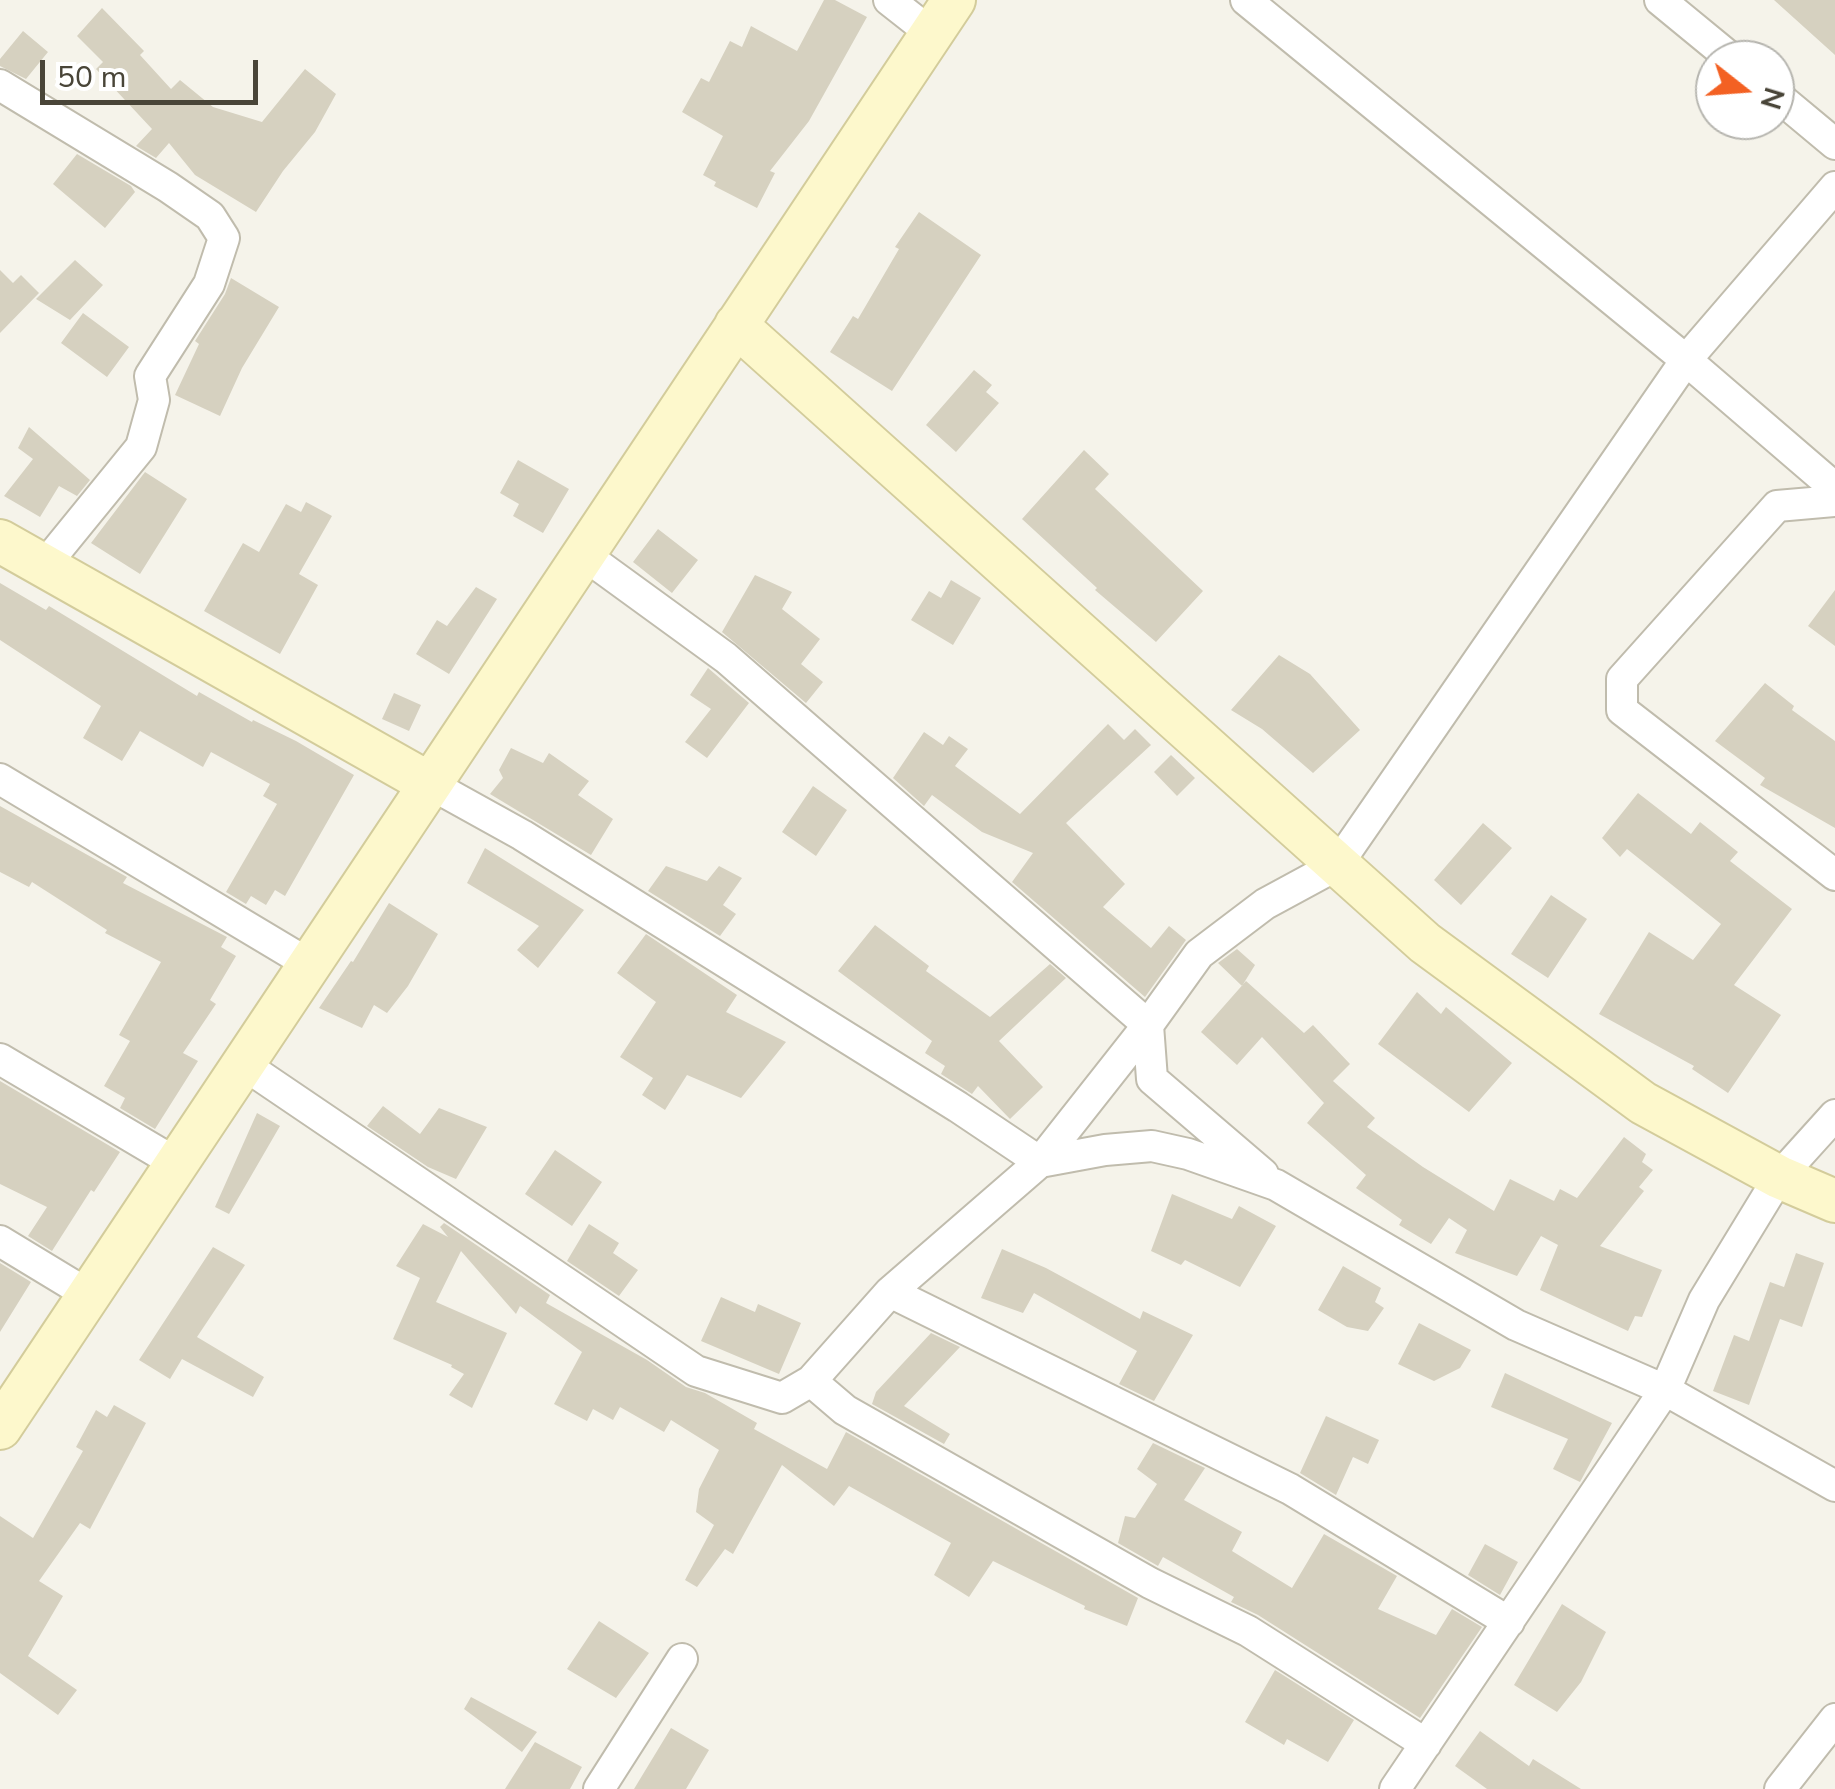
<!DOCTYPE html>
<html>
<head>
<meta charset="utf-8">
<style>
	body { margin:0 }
	#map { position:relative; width:1835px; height:1789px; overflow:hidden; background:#f5f3ea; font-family:"Nunito Sans",sans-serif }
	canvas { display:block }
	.north { position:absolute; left:1695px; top:40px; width:100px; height:100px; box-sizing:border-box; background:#fff; border:2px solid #b6b5af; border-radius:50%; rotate:107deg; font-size:28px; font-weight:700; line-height:40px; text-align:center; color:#494538 }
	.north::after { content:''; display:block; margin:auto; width:35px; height:45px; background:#f36123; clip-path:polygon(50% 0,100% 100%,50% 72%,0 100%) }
	.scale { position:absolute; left:40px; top:60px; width:218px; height:45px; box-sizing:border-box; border:5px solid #494538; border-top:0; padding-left:12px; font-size:30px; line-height:35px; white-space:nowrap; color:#494538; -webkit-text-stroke:8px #fff; paint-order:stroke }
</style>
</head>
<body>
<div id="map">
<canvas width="1835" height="1789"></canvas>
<div class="north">N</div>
<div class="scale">50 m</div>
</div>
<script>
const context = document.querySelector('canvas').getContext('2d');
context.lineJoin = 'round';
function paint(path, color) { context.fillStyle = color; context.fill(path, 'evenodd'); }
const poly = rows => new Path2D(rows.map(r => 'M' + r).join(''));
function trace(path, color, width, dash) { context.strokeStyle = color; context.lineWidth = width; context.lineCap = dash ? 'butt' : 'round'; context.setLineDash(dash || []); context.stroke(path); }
const building = poly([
	[824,0,835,0,867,17,809,121,770,171,775,173,757,208,714,186,716,182,703,175,723,136,682,112,701,78,709,82,730,41,742,47,751,26,797,51],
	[1774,0,1835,0,1835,55],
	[102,8,144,51,140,55,171,89,180,80,213,107,262,122,305,69,336,94,315,132,283,171,256,212,195,175,169,143,156,158,136,146,152,129,96,69,103,62,77,36],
	[23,31,48,52,26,79,0,66,0,59],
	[77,154,131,186,135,192,105,228,53,184],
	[919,212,981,255,892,391,830,352,853,316,858,319,899,249,895,247],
	[75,260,103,285,70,320,36,299],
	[0,270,13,283,21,275,39,293,0,333],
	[231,278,279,307,242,368,220,416,175,395,199,344,195,341,225,294],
	[83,313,129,347,107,377,61,343],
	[974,370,992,385,986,392,999,403,956,452,926,425],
	[29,427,90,480,77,496,59,486,40,517,4,496,33,459,18,448],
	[1084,450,1109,474,1095,489,1203,591,1156,642,1095,590,1097,588,1022,519],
	[518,460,569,489,543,533,513,516,519,504,500,493],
	[145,472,187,499,140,574,91,543],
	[306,502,332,516,299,574,318,585,280,654,204,611,243,543,259,552,286,504,301,512],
	[658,529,698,560,672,593,633,562],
	[755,575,792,592,782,609,820,639,801,664,823,682,806,703,722,632],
	[951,580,981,598,953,645,911,620,929,591,941,598],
	[0,583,46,610,49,606,197,696,199,692,252,722,253,720,296,741,354,775,285,896,275,890,266,905,251,896,246,904,226,892,277,804,263,796,270,784,211,752,203,767,140,731,122,761,83,738,101,706,0,640],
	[476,587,497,599,449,674,416,654,437,620,447,626],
	[1835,590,1835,646,1808,626],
	[1279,655,1310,674,1360,730,1313,773,1262,729,1231,710],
	[708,668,749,703,707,758,685,742,711,709,690,695],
	[1765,683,1794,706,1792,710,1835,741,1835,828,1760,785,1765,778,1715,741],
	[394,693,421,705,409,731,382,719],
	[1108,724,1124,740,1135,729,1151,745,1066,823,1125,884,1103,907,1151,948,1169,926,1186,940,1145,997,1012,882,1033,853,982,832,932,795,924,806,893,778,924,732,943,745,949,736,968,749,955,766,1020,814],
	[511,748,543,763,549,753,589,781,578,795,613,819,591,855,490,794,503,778,499,770],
	[1171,755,1195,778,1177,796,1154,772],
	[813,786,847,810,816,856,782,832],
	[1638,793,1691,834,1700,822,1738,852,1730,861,1792,909,1734,985,1781,1015,1728,1093,1692,1069,1694,1066,1599,1014,1649,932,1693,960,1721,924,1627,849,1620,857,1602,838],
	[0,806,127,877,123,883,227,937,221,947,236,956,210,1000,216,1004,183,1053,198,1061,155,1129,120,1108,125,1098,104,1086,130,1041,119,1035,161,962,105,933,107,930,32,882,29,887,0,872],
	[1483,823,1512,848,1461,905,1434,880],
	[485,848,584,910,538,968,517,950,539,926,467,883],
	[666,866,707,881,719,866,742,878,723,905,736,914,720,936,648,891],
	[1551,895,1587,919,1548,978,1511,954],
	[389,903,438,934,408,986,387,1013,374,1005,362,1028,319,1008,351,961,353,962],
	[875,925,929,966,926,971,990,1017,1050,964,1066,978,999,1041,1043,1087,1010,1119,978,1086,972,1094,941,1074,945,1066,925,1053,932,1041,838,971],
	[646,934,737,995,726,1012,786,1042,741,1098,687,1075,665,1110,642,1095,653,1078,620,1057,656,1002,617,973],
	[1237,949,1255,965,1242,986,1218,963],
	[1246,981,1304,1033,1313,1025,1350,1064,1333,1081,1375,1118,1367,1127,1423,1167,1494,1211,1510,1179,1554,1201,1560,1189,1577,1198,1624,1137,1646,1154,1642,1162,1653,1170,1639,1187,1644,1191,1600,1246,1662,1270,1642,1317,1635,1316,1628,1331,1540,1290,1558,1245,1541,1236,1517,1276,1455,1253,1467,1230,1449,1218,1431,1244,1399,1225,1402,1220,1356,1188,1366,1175,1307,1123,1324,1103,1262,1037,1237,1065,1201,1032],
	[1417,992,1441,1014,1446,1007,1512,1063,1469,1112,1378,1044],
	[0,1081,120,1152,94,1192,91,1190,52,1251,28,1236,47,1207,0,1184],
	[383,1106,420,1134,439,1108,487,1127,456,1179,428,1167,367,1126],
	[257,1113,280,1126,229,1214,215,1207],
	[555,1150,602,1182,572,1226,525,1194],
	[1172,1194,1232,1219,1239,1206,1276,1226,1240,1287,1185,1260,1181,1265,1151,1251],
	[444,1223,550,1295,546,1303,647,1360,686,1387,705,1393,757,1423,754,1429,827,1469,846,1432,1138,1598,1127,1626,1084,1609,1085,1606,993,1561,969,1597,934,1575,951,1543,849,1486,834,1506,782,1465,733,1554,725,1549,697,1587,685,1580,714,1525,696,1512,699,1489,719,1450,671,1420,664,1432,620,1407,613,1420,593,1409,587,1421,554,1404,582,1352,520,1306,516,1314,461,1251,436,1302,507,1333,472,1408,449,1395,464,1374,451,1367,452,1365,393,1339,420,1278,396,1266,423,1224,448,1237,440,1227],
	[589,1224,619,1243,613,1253,638,1270,619,1296,567,1261],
	[213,1247,245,1265,197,1337,264,1377,253,1397,182,1359,170,1379,139,1360],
	[1002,1249,1046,1268,1140,1319,1143,1311,1193,1335,1154,1401,1119,1384,1137,1351,1034,1293,1023,1313,981,1298],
	[1796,1253,1824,1263,1802,1327,1780,1319,1749,1405,1713,1391,1734,1335,1749,1341,1770,1282,1784,1287],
	[0,1263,31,1282,0,1332],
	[1343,1266,1381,1288,1375,1302,1384,1308,1368,1331,1347,1327,1318,1310],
	[721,1297,755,1312,758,1304,801,1323,779,1374,701,1341],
	[1419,1323,1471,1350,1460,1368,1434,1381,1398,1364],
	[931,1333,960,1347,904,1406,950,1434,944,1444,872,1404,876,1392],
	[1505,1373,1612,1423,1580,1482,1553,1469,1568,1439,1491,1407],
	[114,1405,146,1423,90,1529,80,1523,39,1581,63,1596,28,1656,77,1690,58,1715,0,1673,0,1516,33,1538,83,1451,76,1447,96,1410,107,1417],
	[1326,1416,1379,1440,1368,1464,1353,1457,1336,1495,1300,1473],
	[1153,1443,1205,1468,1184,1500,1242,1532,1232,1551,1292,1588,1324,1534,1397,1576,1378,1609,1436,1635,1452,1609,1482,1627,1420,1718,1258,1615,1231,1602,1234,1597,1163,1557,1158,1566,1118,1543,1125,1516,1135,1518,1157,1484,1137,1469],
	[1485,1544,1518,1562,1500,1595,1468,1575],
	[1562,1604,1606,1632,1581,1682,1557,1712,1514,1685],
	[599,1621,649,1653,616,1698,567,1669],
	[1275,1670,1354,1720,1328,1762,1287,1739,1284,1745,1245,1722],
	[471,1697,537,1732,522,1752,464,1709],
	[671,1728,709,1750,686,1789,634,1789],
	[1480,1731,1529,1766,1533,1759,1581,1789,1487,1789,1455,1766],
	[535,1742,582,1767,570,1789,505,1789]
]);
const street = poly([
	[889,0,931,33],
	[1246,0,1686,360,1835,488],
	[1660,0,1733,60],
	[0,85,168,187,210,216,224,238,209,284,150,376,154,400,141,447,44,566],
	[1775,94,1835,144],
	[1835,501,1777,506,1622,679,1622,710,1835,875],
	[583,554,726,658,1148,1025,1152,1079,1263,1174],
	[0,779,309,964],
	[430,784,522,835,958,1107,1040,1162,1105,1150,1152,1146,1188,1154,1276,1185,1516,1325,1665,1390,1835,1486],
	[0,1059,176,1163],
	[243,1064,696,1371,782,1398,811,1381,890,1292,1040,1162,1148,1025,1199,954,1265,904,1337,865,1686,360,1835,187],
	[0,1241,89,1295],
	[890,1292,1290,1489,1509,1622],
	[811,1381,845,1410,1150,1583,1248,1631,1426,1744],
	[599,1789,682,1659],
	[1395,1789,1665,1390,1704,1300,1779,1177,1835,1115],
	[1780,1789,1835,1719]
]);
const secondary = poly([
	[736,325,1425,943,1643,1103,1779,1177,1835,1201],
	[0,541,430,784],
	[0,1428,954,0]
]);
paint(building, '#d6d1c0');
trace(street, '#c0bcad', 34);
trace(secondary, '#d3cc9b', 46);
trace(street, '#fff', 30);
trace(secondary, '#fdf8cc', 42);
</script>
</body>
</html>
